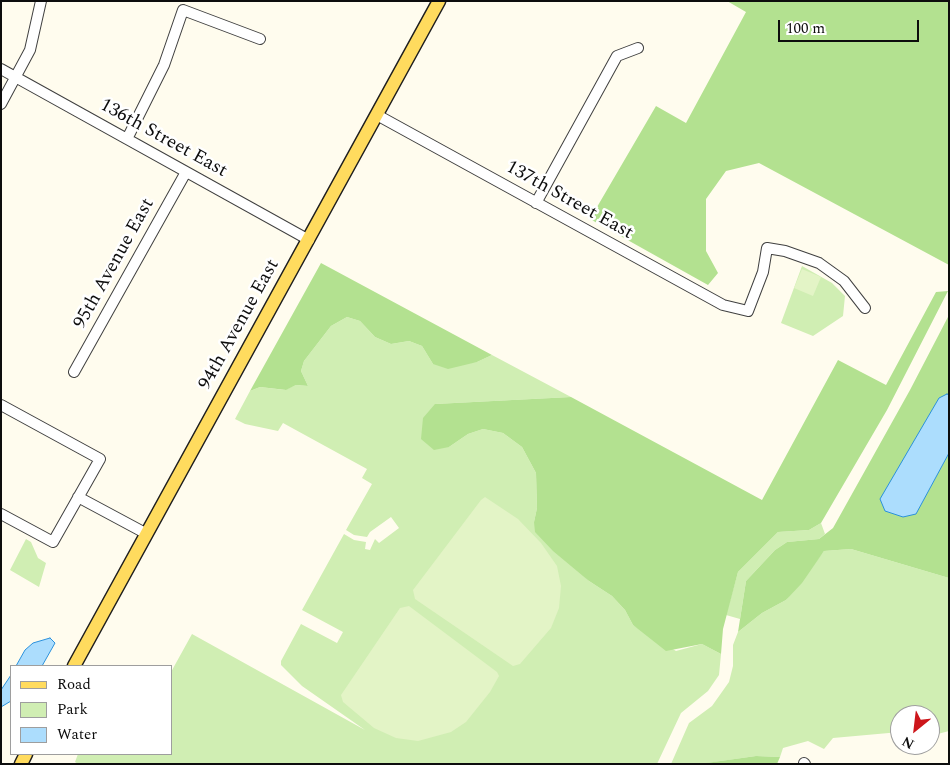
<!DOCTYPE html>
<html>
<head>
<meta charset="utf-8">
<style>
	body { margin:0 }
	#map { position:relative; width:950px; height:765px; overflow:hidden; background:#fffcee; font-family:Spectral,serif }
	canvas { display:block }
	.frame { position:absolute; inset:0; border:2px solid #0d0d0d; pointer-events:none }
	.legend { position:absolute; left:10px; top:665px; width:162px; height:90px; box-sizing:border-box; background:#fff; border:1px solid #9e9e9e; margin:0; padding:6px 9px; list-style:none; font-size:15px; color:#0d0d0d }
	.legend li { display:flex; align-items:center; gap:10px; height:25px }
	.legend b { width:25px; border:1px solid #9e9e9e }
	.north { position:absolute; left:890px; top:705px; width:50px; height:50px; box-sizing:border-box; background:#fff; border:1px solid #9e9e9e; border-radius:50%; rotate:209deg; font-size:14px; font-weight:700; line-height:20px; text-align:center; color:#0d0d0d }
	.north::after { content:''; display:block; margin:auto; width:18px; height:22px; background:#cd161b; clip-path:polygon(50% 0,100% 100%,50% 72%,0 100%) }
	.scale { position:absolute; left:778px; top:20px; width:141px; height:22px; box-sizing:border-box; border:2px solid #0d0d0d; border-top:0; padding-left:6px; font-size:15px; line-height:18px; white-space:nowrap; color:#0d0d0d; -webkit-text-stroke:4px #fff; paint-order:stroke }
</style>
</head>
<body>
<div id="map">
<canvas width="950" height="765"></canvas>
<div class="frame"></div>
<ul class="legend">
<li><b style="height:6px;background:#ffdb5e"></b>Road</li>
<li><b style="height:14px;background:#d0eeb3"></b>Park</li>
<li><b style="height:14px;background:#acddfd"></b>Water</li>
</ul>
<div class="north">N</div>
<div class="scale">100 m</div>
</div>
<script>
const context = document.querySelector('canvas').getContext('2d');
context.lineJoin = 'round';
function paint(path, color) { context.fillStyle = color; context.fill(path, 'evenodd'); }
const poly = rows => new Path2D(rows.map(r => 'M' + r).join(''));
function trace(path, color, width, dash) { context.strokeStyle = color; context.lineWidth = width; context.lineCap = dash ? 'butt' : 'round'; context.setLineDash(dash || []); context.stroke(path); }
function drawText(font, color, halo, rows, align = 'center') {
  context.font = font + ' Spectral,serif'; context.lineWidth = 5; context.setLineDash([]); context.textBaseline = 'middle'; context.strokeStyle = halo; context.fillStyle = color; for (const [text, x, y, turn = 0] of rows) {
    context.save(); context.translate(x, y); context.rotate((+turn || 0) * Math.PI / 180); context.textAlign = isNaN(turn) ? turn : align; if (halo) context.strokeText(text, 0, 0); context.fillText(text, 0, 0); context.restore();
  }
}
const green = poly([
	[802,266,832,283,845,296,843,316,813,336,781,323],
	[347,317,360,321,375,337,391,344,409,341,422,346,433,364,477,362,492,355,571,397,435,404,449,447,468,434,483,429,503,433,522,447,536,473,537,508,534,522,589,581,612,596,625,610,633,625,676,651,702,644,721,654,719,675,708,691,681,713,657,764,78,764,75,762,78,754,171,754,171,672,192,634,365,730,302,686,281,665,281,661,301,624,337,643,343,632,302,610,344,534,354,540,366,542,365,549,370,550,375,539,379,543,399,528,391,517,370,532,367,537,354,535,346,530,372,484,362,478,367,469,283,423,278,431,245,424,235,419,250,391,260,387,285,390,296,385,308,386,301,371,304,361,331,326],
	[821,523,825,534,819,539,787,542,775,550,746,581,740,619,726,615,738,572,778,532,809,530],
	[26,539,31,542,38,558,46,563,39,587,10,570],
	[851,549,949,578,949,731,930,736,930,715,900,715,900,732,833,738,824,749,808,741,783,748,780,757,756,756,700,764,671,764,689,723,712,706,729,682,733,666,733,645,738,632,762,613,786,600,824,551]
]);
const forest = poly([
	[727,1,949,1,949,265,759,163,726,171,706,199,706,251,718,273,708,285,590,219,656,106,686,123,746,12],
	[321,263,492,355,477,362,448,369,433,364,422,346,409,341,391,344,375,337,360,321,347,317,331,326,304,361,301,371,308,386,296,385,286,390,260,387,250,391],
	[948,291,887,410,821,523,809,530,778,532,738,572,723,629,721,654,702,644,666,651,633,625,625,610,612,596,589,581,553,551,535,532,534,522,537,508,536,473,522,447,503,433,483,429,468,434,449,447,434,450,421,439,423,418,435,404,571,397,762,500,838,360,886,385,936,292],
	[949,315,949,395,947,394,915,514,949,453,949,578,851,549,824,551,802,583,786,600,762,613,738,632,746,581,775,550,787,542,819,539,833,528,910,390],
	[756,756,780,757,777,764,699,764]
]);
const pitch = poly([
	[802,269,821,277,813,296,794,288],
	[485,497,518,519,541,543,557,566,561,586,559,608,551,628,520,664,513,666,415,599,413,590,481,500],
	[409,606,497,672,499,676,490,692,466,722,451,732,418,741,396,738,374,728,343,702,341,695,400,608]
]);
const water = poly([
	[947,394,949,395,949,453,916,514,903,517,885,511,880,499,939,398,947,394],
	[50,638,55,643,42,666,16,666,25,650,33,643,50,638],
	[11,675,11,701,1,707,1,690,11,675]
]);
const minor = poly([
	[1,69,309,240],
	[1,104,30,50,41,1],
	[377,115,723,305,748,311,763,272,767,248,785,251,819,263,844,281,865,308],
	[127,139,164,65,183,10,260,39],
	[536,203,617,56,638,48],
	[74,372,186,172],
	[1,405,100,459,53,542,1,514],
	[78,497,147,534],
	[804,763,805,764]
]);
const major = poly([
	[74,666,439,1],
	[21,764,26,754]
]);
const streetNames = [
	["136th Street East",163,139,29],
	["137th Street East",569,201,29],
	["95th Avenue East",115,264,-61],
	["94th Avenue East",240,325,-61]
];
paint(green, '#d0eeb3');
paint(forest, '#b3e190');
paint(pitch, '#e3f4c6');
paint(water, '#acddfd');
trace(water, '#2b91dc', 1);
trace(minor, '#404040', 12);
trace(major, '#1e1e1e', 15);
trace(minor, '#fff', 10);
trace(major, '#ffdb5e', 12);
drawText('19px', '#0d0d0d', '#fff', streetNames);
</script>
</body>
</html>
